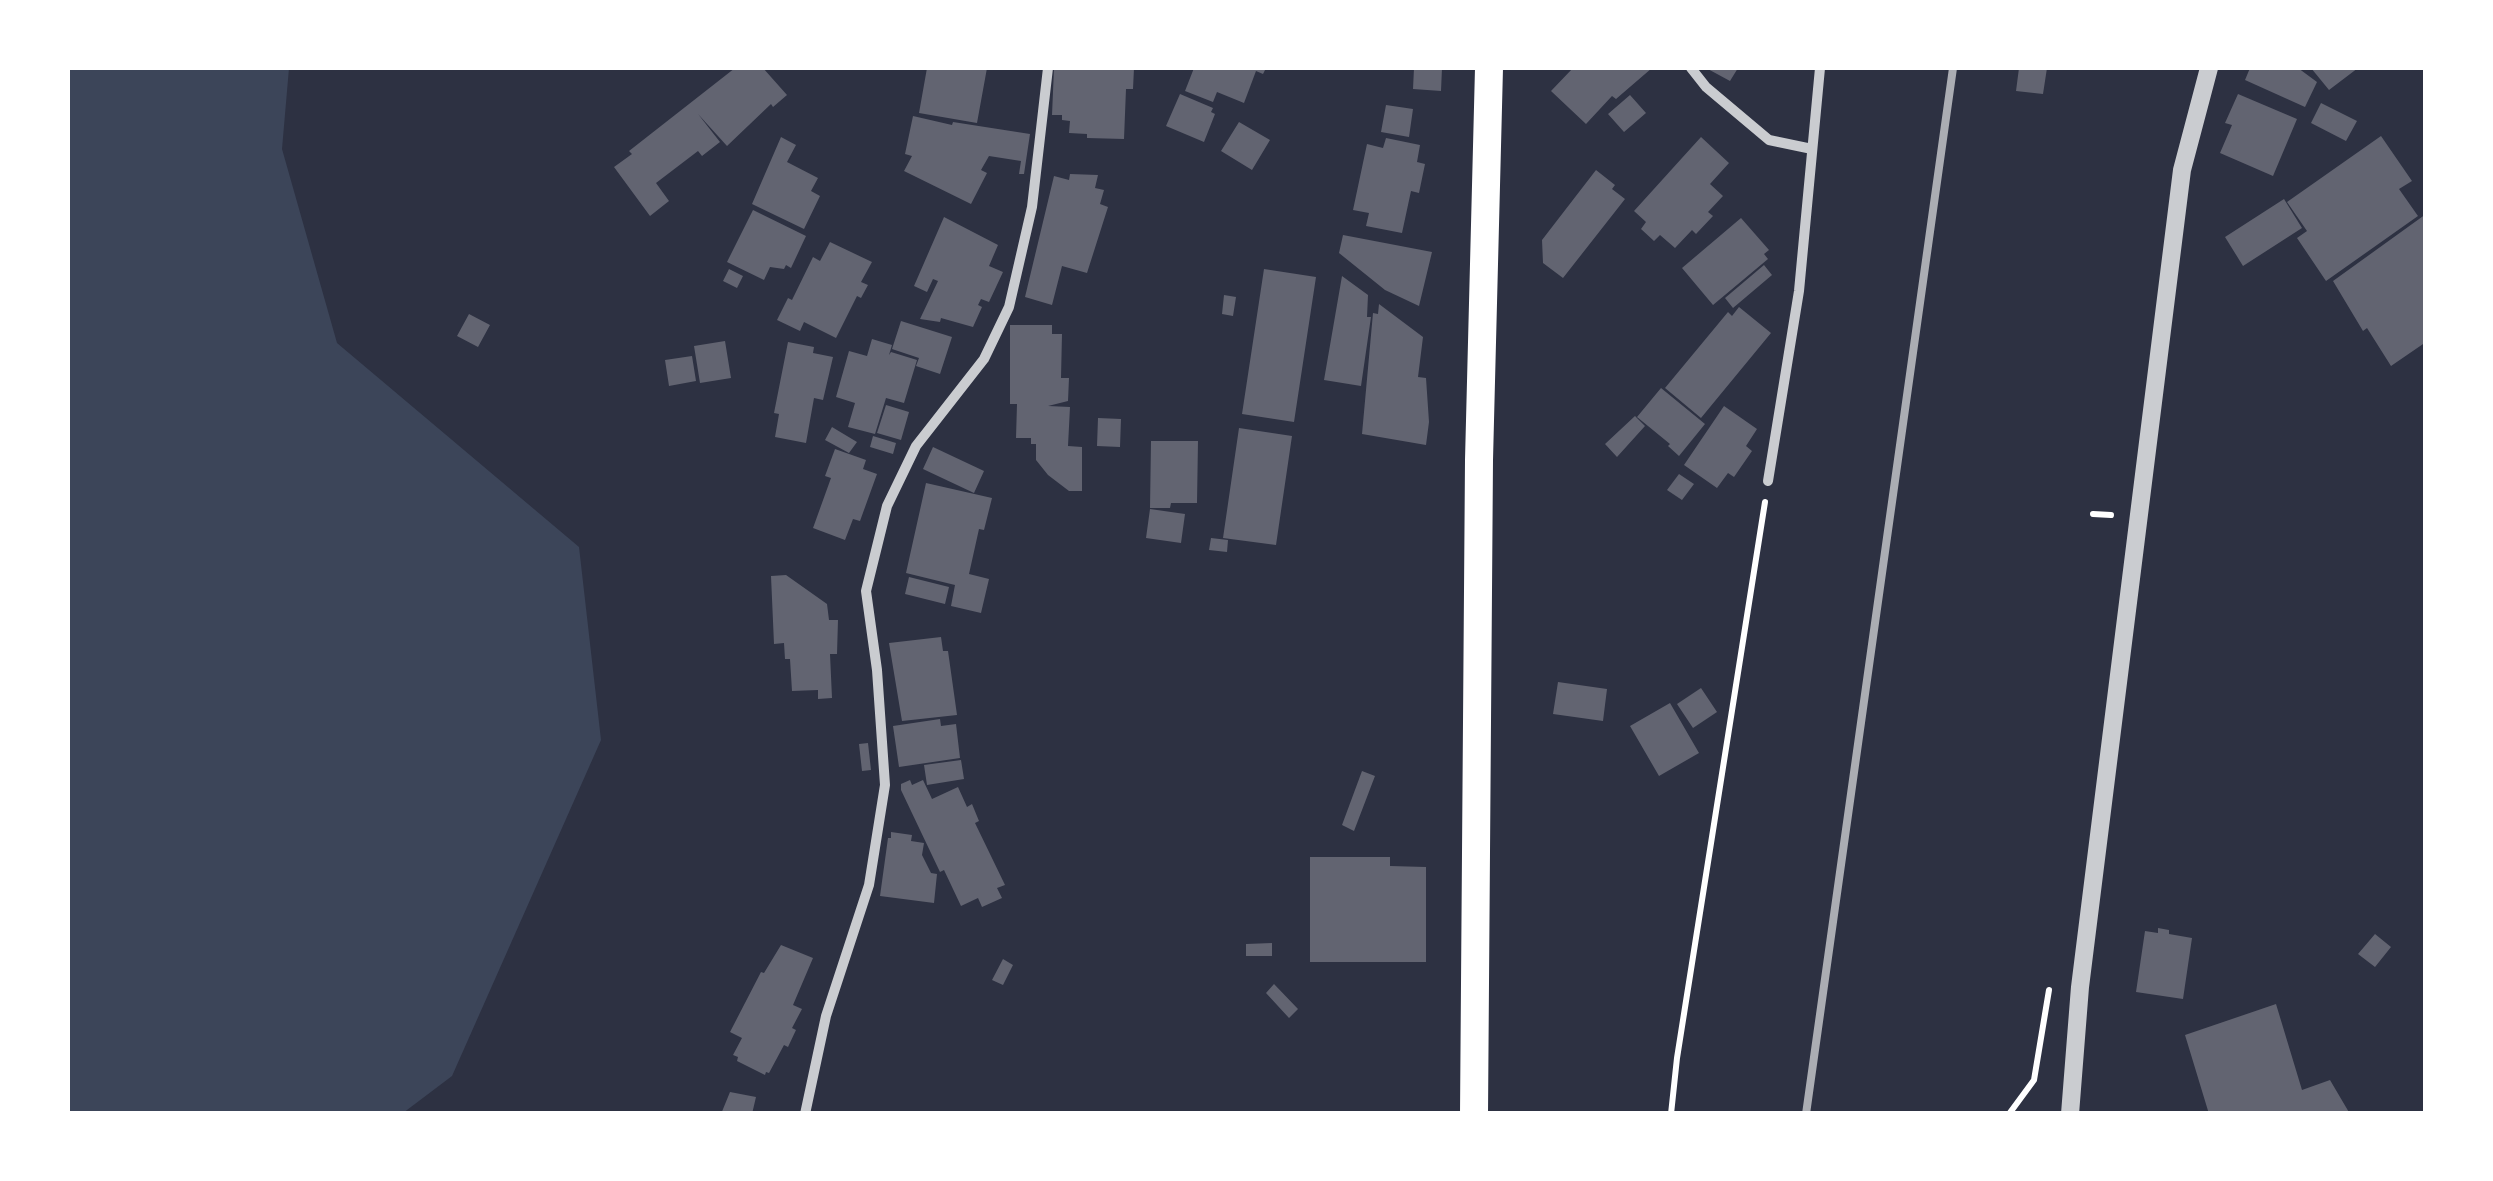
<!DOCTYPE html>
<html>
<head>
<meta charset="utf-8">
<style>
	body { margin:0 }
	#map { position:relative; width:2493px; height:1181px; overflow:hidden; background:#2d3142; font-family:"Source Serif 4",serif }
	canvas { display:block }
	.frame { position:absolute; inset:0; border:70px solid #fff; pointer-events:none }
</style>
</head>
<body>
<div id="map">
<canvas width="2493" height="1181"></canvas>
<div class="frame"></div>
</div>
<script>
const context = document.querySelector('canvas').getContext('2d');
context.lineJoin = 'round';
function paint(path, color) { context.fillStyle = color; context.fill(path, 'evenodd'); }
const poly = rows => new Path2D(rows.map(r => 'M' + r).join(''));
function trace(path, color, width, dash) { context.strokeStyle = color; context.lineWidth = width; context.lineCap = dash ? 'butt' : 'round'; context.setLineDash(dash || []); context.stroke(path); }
const green = poly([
	[68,68,289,68,282,149,337,343,579,547,601,740,452,1076,403,1113,68,1113]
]);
const building = poly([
	[735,68,763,68,787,95,773,107,771,104,727,146,698,114,720,142,702,156,698,151,656,183,669,201,650,216,614,167,632,154,629,151],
	[927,68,987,68,977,123,919,113],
	[1054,68,1134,68,1133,89,1126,89,1124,139,1087,138,1087,134,1069,133,1070,121,1062,120,1062,115,1052,115],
	[1194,68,1266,68,1263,74,1256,71,1244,103,1217,92,1213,102,1185,91],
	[1414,68,1442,68,1441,91,1413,89],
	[1573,68,1652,68,1616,99,1612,96,1586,124,1551,91],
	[1706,68,1738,68,1730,81],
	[2019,68,2047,68,2043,94,2016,91],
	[2250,68,2298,68,2317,82,2305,107,2245,80],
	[2311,68,2358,68,2329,90],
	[1180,94,1213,108,1211,112,1215,114,1204,142,1166,126],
	[2238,94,2297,119,2273,176,2220,153,2232,125,2225,123],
	[1630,95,1646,113,1624,132,1608,114],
	[2321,103,2357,121,2346,141,2311,123],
	[1386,105,1413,109,1409,137,1381,132],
	[913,116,952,125,953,122,1030,134,1024,174,1019,174,1021,161,989,156,981,170,987,173,971,204,904,171,912,156,905,154],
	[1239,122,1270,140,1252,170,1221,151],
	[2381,136,2412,181,2399,189,2418,216,2326,281,2297,238,2307,231,2287,202],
	[781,137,796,145,787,162,818,178,811,191,820,196,804,229,752,204],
	[1701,137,1729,163,1710,184,1723,196,1708,212,1713,216,1696,234,1692,230,1675,248,1660,235,1654,241,1641,229,1646,222,1634,211],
	[1386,138,1420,145,1417,162,1425,164,1419,193,1411,191,1402,233,1366,226,1369,213,1353,210,1367,144,1383,148],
	[1596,170,1615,185,1612,189,1625,199,1563,278,1543,263,1542,240],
	[1070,174,1098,175,1095,188,1104,190,1100,204,1108,207,1087,273,1062,266,1052,305,1025,297,1054,176,1069,180],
	[2284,199,2302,228,2243,266,2225,237],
	[753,210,806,236,791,268,786,265,784,269,770,267,764,280,727,262],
	[2426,214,2426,342,2391,366,2367,328,2363,331,2333,281],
	[944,217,998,245,989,266,1003,272,989,302,981,299,978,305,982,307,973,327,941,318,940,322,920,319,938,281,933,279,927,292,914,286],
	[1741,218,1769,250,1764,254,1768,259,1713,305,1682,268],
	[1343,235,1432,252,1419,306,1385,290,1339,253],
	[830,242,872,262,861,282,868,285,861,298,857,296,836,338,804,322,800,331,777,320,788,298,792,300,813,257,820,261],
	[1764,265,1772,275,1733,308,1725,298],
	[729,269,743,276,737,288,723,281],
	[1264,269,1316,277,1294,422,1242,414],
	[1342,276,1368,295,1367,317,1371,317,1361,386,1324,380],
	[1224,295,1236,297,1233,316,1222,314],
	[1379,304,1423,337,1418,377,1426,378,1429,422,1426,445,1362,434,1373,313,1378,314],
	[1739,307,1771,333,1701,418,1665,388,1728,312,1732,316],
	[469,314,490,325,478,347,457,336],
	[901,321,952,337,940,374,916,366,919,358,892,349],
	[1010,325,1052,325,1052,334,1062,334,1061,378,1069,378,1068,401,1048,406,1070,407,1068,446,1082,447,1082,491,1069,491,1048,475,1036,460,1036,444,1031,444,1031,438,1016,438,1017,404,1010,404],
	[872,339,892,345,889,355,891,352,917,360,904,403,886,398,875,434,848,427,855,403,836,397,849,351,867,356],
	[725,341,731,378,700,383,694,346],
	[788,342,814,347,813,353,833,357,823,400,814,398,806,443,775,437,779,414,774,413],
	[692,356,696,381,669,386,665,360],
	[1661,388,1705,424,1679,456,1668,446,1670,444,1637,417],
	[886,405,909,412,901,440,877,433],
	[1724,406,1757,429,1746,446,1752,451,1734,477,1728,473,1717,488,1684,465],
	[1635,416,1645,426,1617,457,1605,444],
	[1098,418,1121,419,1120,447,1097,446],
	[832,427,857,442,849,453,825,440],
	[1239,428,1292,436,1276,545,1223,538],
	[873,436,896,443,893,454,870,447],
	[1151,441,1198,441,1197,503,1171,503,1170,508,1150,508],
	[933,447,984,471,974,493,923,469],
	[835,449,866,460,863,469,877,474,860,521,853,519,845,540,813,528,831,478,825,476],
	[1679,474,1694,484,1682,500,1667,490],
	[926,483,992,498,984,530,979,529,969,574,989,579,981,613,951,606,955,585,906,573],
	[1150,509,1185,514,1181,543,1146,538],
	[1211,538,1228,540,1227,552,1209,550],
	[786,575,827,604,829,620,838,620,837,654,830,654,832,698,818,699,818,690,792,691,790,659,785,659,784,643,774,644,771,576],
	[909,577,949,587,945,604,905,594],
	[941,637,943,651,948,651,957,715,902,721,889,643],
	[1558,682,1607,689,1603,721,1553,714],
	[1701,688,1717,712,1693,728,1677,704],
	[1670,703,1699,753,1659,776,1630,726],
	[940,719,941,726,956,724,960,758,899,767,893,726],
	[868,743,871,770,862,771,859,744],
	[961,760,964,779,927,785,924,765],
	[1362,771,1375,776,1354,831,1342,825],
	[910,780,912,785,923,780,932,799,958,787,967,807,972,804,979,821,975,823,1005,885,997,888,1002,898,982,907,978,898,961,906,944,870,940,872,901,790,901,784],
	[891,832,912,835,911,841,924,843,922,855,931,873,937,874,934,903,880,896,888,838,891,838],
	[1310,857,1390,857,1390,866,1426,867,1426,962,1310,962],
	[2158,928,2169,930,2169,934,2192,938,2183,999,2136,992,2145,931,2158,933],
	[2375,934,2391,947,2375,967,2358,954],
	[1272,943,1272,956,1246,956,1246,944],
	[781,945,813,958,793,1005,802,1009,792,1028,796,1030,788,1047,784,1045,769,1073,766,1072,765,1075,737,1061,738,1057,733,1055,742,1038,730,1032,761,972,764,973],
	[1003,959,1013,965,1003,985,992,980],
	[1274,984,1298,1009,1289,1018,1266,993],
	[2276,1004,2302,1090,2330,1080,2350,1114,2209,1114,2185,1035],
	[730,1092,756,1097,752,1114,721,1114]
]);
const path = poly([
	[2093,514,2111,515],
	[1671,1114,1677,1058,1765,502],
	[2009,1114,2034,1080,2049,990]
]);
const minor = poly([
	[1691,68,1706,87,1769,140,1812,149],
	[1768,481,1799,291,1820,68],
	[805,1114,826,1016,869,885,885,785,877,670,866,591,887,506,916,446,984,359,1009,307,1032,207,1048,68]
]);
const tertiary = poly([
	[2070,1114,2080,987,2182,170,2209,68]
]);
const trunk = poly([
	[1474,1114,1479,460,1489,68]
]);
const rail = poly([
	[1806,1114,1953,68]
]);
paint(green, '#3c4559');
paint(building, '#626471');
trace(path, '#fff', 6);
trace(minor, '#caccd0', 10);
trace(tertiary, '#caccd0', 18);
trace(trunk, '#fff', 28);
trace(rail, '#abadb3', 8);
</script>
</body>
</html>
